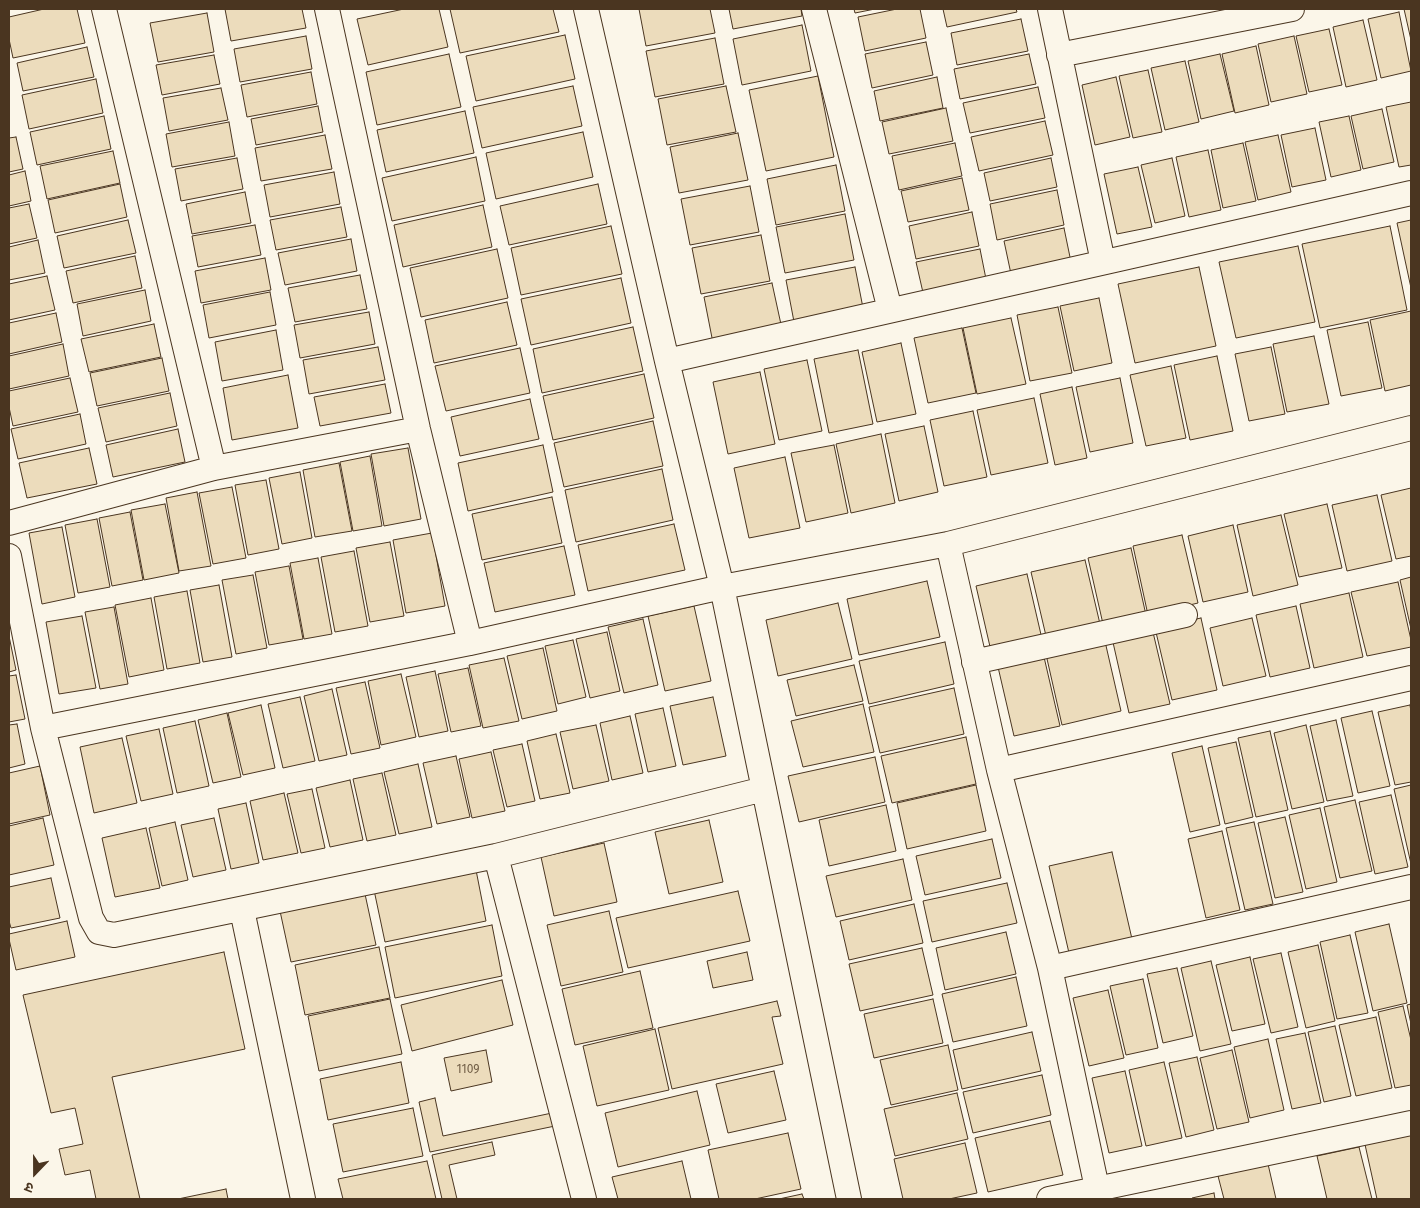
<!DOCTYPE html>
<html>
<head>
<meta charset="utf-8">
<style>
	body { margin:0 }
	#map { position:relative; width:1420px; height:1208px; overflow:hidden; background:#fbf6e9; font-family:"Fira Sans","Noto Sans Devanagari",sans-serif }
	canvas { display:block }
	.frame { position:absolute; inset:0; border:10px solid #4a3520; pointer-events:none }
	.north { position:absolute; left:10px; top:1148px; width:50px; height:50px; -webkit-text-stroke:4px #fbf6e9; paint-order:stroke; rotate:202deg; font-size:14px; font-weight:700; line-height:20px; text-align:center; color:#4a3520 }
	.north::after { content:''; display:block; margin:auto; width:18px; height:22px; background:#4a3520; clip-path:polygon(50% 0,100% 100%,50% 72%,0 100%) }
</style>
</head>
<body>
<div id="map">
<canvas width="1420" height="1208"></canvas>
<div class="frame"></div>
<div class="north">उ</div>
</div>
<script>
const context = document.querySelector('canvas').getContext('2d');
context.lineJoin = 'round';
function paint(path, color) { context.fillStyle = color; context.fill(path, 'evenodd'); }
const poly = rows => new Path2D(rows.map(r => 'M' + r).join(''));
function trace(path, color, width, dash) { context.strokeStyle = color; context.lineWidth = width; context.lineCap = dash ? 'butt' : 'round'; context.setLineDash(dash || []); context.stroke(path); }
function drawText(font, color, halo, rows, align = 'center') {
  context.font = font + ' "Fira Sans",sans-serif'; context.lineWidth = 4; context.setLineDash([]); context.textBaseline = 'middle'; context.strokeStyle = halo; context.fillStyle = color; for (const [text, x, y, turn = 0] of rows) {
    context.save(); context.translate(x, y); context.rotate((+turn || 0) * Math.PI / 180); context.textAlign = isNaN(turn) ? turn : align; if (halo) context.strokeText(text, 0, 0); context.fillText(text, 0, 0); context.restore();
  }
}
const building = poly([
	[44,9,77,9,85,43,13,58,9,39,9,17,44,9],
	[225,9,302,9,306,28,231,41,225,9],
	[404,9,439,9,448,47,368,65,357,19,404,9],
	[450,9,553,9,559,32,460,53,450,9],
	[639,9,710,9,715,33,646,46,639,9],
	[729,9,801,9,802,16,733,29,729,9],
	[854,9,875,9,855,13,854,9],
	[897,9,920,9,926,38,865,51,858,17,897,9],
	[943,9,1016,9,1017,12,947,27,943,9],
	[1404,9,1411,9,1411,40,1404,9],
	[1399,12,1411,71,1381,78,1368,19,1399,12],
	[207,13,214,52,158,62,150,23,207,13],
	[1021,19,1028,51,957,65,951,33,1021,19],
	[1363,20,1377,80,1346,87,1333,27,1363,20],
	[802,25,811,71,742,85,733,39,802,25],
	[1329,29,1342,85,1309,92,1296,36,1329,29],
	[565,35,575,79,476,101,466,56,565,35],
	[306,36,312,69,240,82,234,49,306,36],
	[1294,36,1307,94,1271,102,1258,44,1294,36],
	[715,38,724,84,655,97,646,51,715,38],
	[926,42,933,75,872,88,865,54,926,42],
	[1256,46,1269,105,1235,113,1222,54,1256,46],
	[87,47,94,77,23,91,17,63,87,47],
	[449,54,461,107,377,125,366,72,449,54],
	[1029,54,1036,84,960,99,954,69,1029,54],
	[1220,54,1234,111,1201,119,1188,61,1220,54],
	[214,55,220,84,162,95,156,65,214,55],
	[1185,61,1199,122,1165,130,1151,68,1185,61],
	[1148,70,1162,132,1133,138,1119,76,1148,70],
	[311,72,317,104,247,117,241,85,311,72],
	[818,76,834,157,766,171,749,90,818,76],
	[937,77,943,108,880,121,874,91,937,77],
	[1116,77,1130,137,1095,145,1082,85,1116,77],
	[96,79,103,113,29,129,22,95,96,79],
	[573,86,582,126,482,148,473,107,573,86],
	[726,86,736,132,667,145,658,99,726,86],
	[1038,87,1045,118,970,133,963,103,1038,87],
	[221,88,228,120,169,131,163,98,221,88],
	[1411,102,1411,165,1399,167,1386,107,1411,102],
	[318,106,323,132,256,145,251,119,318,106],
	[946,108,953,141,889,154,882,122,946,108],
	[1382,109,1394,162,1363,169,1351,116,1382,109],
	[465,111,474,153,386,172,377,130,465,111],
	[104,116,111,149,37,165,30,132,104,116],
	[1349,116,1361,170,1331,177,1319,122,1349,116],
	[1045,121,1053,155,979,171,971,137,1045,121],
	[229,122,235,156,172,167,166,134,229,122],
	[1315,128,1326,180,1292,187,1281,135,1315,128],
	[583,132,593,177,496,199,486,153,583,132],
	[738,133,748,180,679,193,670,147,738,133],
	[325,135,332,169,261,181,255,148,325,135],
	[1278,135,1291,192,1258,200,1245,142,1278,135],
	[16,137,23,169,9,172,9,138,16,137],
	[955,143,962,176,899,190,892,156,955,143],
	[1243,143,1256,201,1223,208,1211,150,1243,143],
	[1208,150,1221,210,1189,217,1176,157,1208,150],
	[113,151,120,183,47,199,40,166,113,151],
	[476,157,485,201,392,221,382,178,476,157],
	[237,158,243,189,181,201,175,169,237,158],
	[1051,158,1057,187,990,201,984,173,1051,158],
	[1172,158,1185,216,1155,223,1141,165,1172,158],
	[836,165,845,211,776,225,767,179,836,165],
	[1138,167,1152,227,1117,234,1104,174,1138,167],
	[25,171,31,201,9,206,9,175,25,171],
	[334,172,340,204,270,217,264,185,334,172],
	[962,178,969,210,908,222,901,191,962,178],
	[120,184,127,217,55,233,48,200,120,184],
	[598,184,607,224,509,245,500,206,598,184],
	[750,186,759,232,690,245,681,199,750,186],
	[1057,190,1064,225,997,240,990,204,1057,190],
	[245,192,251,223,192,234,186,204,245,192],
	[29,204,37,238,9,244,9,208,29,204],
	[483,205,492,247,403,267,394,225,483,205],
	[341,207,347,237,276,250,270,220,341,207],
	[972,212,979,246,916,259,909,226,972,212],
	[845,214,854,260,785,273,776,227,845,214],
	[128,220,136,253,64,268,57,236,128,220],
	[1411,220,1411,288,1397,223,1411,220],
	[255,225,261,255,198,267,192,236,255,225],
	[611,226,622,274,521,295,511,248,611,226],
	[1390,226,1407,310,1320,328,1302,244,1390,226],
	[1064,228,1071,262,1011,274,1004,241,1064,228],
	[761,235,770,281,701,294,692,248,761,235],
	[351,239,357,271,285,285,278,253,351,239],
	[38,240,45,273,9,280,9,247,38,240],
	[1298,246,1315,322,1236,338,1219,262,1298,246],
	[497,249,508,298,421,317,410,268,497,249],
	[980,249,987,284,924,297,916,262,980,249],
	[135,256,142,288,73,303,66,271,135,256],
	[265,258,271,290,201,303,195,271,265,258],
	[855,267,864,313,795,327,786,280,855,267],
	[1199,267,1216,346,1135,363,1118,284,1199,267],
	[360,275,367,309,295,322,288,288,360,275],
	[47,276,55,310,9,320,9,284,47,276],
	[621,278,631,323,531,345,521,299,621,278],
	[772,283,782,329,713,343,704,297,772,283],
	[145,290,151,321,83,336,77,304,145,290],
	[270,292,276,325,209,338,203,305,270,292],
	[1099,298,1112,363,1074,371,1060,306,1099,298],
	[507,302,517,345,434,363,425,320,507,302],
	[1058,307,1072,373,1030,381,1017,315,1058,307],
	[1411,311,1411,385,1385,391,1370,320,1411,311],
	[369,312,375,344,300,358,294,325,369,312],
	[56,313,62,342,9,354,9,323,56,313],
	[1011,318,1026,384,977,394,963,328,1011,318],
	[1368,322,1382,388,1341,396,1327,330,1368,322],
	[154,324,161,357,89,372,81,339,154,324],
	[633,327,643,371,542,393,533,349,633,327],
	[962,328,976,393,928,403,914,338,962,328],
	[276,330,283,370,222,381,215,342,276,330],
	[1314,336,1329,404,1287,412,1273,344,1314,336],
	[901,343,916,414,877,422,862,352,901,343],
	[63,344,69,376,9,389,9,356,63,344],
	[378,347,385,380,309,394,303,360,378,347],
	[1271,347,1285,414,1249,421,1235,354,1271,347],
	[520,348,530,393,446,411,435,366,520,348],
	[858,350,873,424,829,433,814,359,858,350],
	[1217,356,1233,431,1190,440,1174,365,1217,356],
	[162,358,169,391,97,406,90,373,162,358],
	[807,360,822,431,779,440,764,369,807,360],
	[1171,366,1186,438,1146,446,1130,375,1171,366],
	[760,372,775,444,728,454,713,382,760,372],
	[644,374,654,418,553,440,543,396,644,374],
	[288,375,298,428,232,440,223,388,288,375],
	[70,378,78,412,13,426,9,407,9,391,70,378],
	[1120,378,1133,443,1090,452,1076,387,1120,378],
	[385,384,391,413,320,426,314,397,385,384],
	[1072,387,1087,458,1055,465,1040,394,1072,387],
	[170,393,177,426,106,442,98,408,170,393],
	[1034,398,1048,463,991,475,977,410,1034,398],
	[530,399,539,439,460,456,451,417,530,399],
	[973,411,987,477,944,486,930,420,973,411],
	[80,414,86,444,18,459,11,429,80,414],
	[653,421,663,466,564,487,554,443,653,421],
	[924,426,938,492,899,501,885,434,924,426],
	[178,429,185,462,113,477,106,445,178,429],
	[881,434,895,503,851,513,836,444,881,434],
	[543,445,553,492,468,511,458,463,543,445],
	[834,445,848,513,806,522,791,453,834,445],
	[89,448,97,484,27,498,19,463,89,448],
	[408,448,421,519,384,526,371,454,408,448],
	[370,456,382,526,353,531,340,462,370,456],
	[785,457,800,528,749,538,734,468,785,457],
	[339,463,352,531,315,537,303,470,339,463],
	[662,469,673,520,576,542,565,490,662,469],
	[300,472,312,538,282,544,269,478,300,472],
	[266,480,279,549,248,555,235,485,266,480],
	[232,487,246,558,213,564,199,493,232,487],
	[1411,488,1411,556,1396,559,1381,495,1411,488],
	[197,492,211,566,179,571,166,498,197,492],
	[1377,495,1392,561,1347,571,1332,505,1377,495],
	[552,497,562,543,482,560,472,514,552,497],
	[165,504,179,573,144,580,131,510,165,504],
	[1327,504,1342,568,1299,577,1284,514,1327,504],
	[130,512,143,580,112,586,99,518,130,512],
	[1281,515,1298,585,1253,596,1237,525,1281,515],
	[97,519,110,587,78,593,65,525,97,519],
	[674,524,685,570,588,591,578,545,674,524],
	[1233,525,1248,592,1203,602,1188,536,1233,525],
	[62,527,75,597,42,604,29,533,62,527],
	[432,533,445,606,406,613,393,540,432,533],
	[1182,535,1198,603,1148,615,1133,546,1182,535],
	[390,542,404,616,370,622,356,548,390,542],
	[564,546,575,595,495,612,484,563,564,546],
	[1131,548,1146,615,1103,624,1088,558,1131,548],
	[354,551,368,626,335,632,321,557,354,551],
	[318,558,332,634,304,639,290,563,318,558],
	[1085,560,1100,624,1046,636,1031,572,1085,560],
	[289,566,303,639,269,645,255,572,289,566],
	[1027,574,1042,639,991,651,976,586,1027,574],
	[253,575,267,648,236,654,222,580,253,575],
	[1411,577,1411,629,1400,580,1411,577],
	[927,581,940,637,859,655,847,599,927,581],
	[1398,582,1411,640,1411,647,1367,656,1351,592,1398,582],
	[219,585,232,657,203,662,190,590,219,585],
	[187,591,200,663,167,669,154,597,187,591],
	[1349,593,1363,657,1314,668,1300,604,1349,593],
	[151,598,164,670,129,677,115,605,151,598],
	[838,603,852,659,778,676,766,620,838,603],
	[694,606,711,681,665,691,648,616,694,606],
	[1296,606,1310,668,1270,677,1256,615,1296,606],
	[114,607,128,684,100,689,85,612,114,607],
	[82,616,96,688,59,694,46,622,82,616],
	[1201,618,1217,690,1172,700,1155,628,1201,618],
	[1252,618,1266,676,1223,686,1210,628,1252,618],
	[643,619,658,685,624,693,608,627,643,619],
	[1152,628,1170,704,1129,713,1112,638,1152,628],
	[607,632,620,691,590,698,576,639,607,632],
	[9,636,16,670,9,672,9,636],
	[1104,637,1121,711,1062,725,1045,650,1104,637],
	[573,640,586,697,558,704,545,646,573,640],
	[945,642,954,684,869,704,859,661,945,642],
	[543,648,557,711,522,719,507,656,543,648],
	[1044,657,1060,726,1014,736,998,667,1044,657],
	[504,658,519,721,483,728,469,665,504,658],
	[854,665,863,701,796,716,787,680,854,665],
	[468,668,481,726,451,732,438,674,468,668],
	[435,671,448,731,419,737,406,677,435,671],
	[401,674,416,737,381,745,368,681,401,674],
	[16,675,25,719,9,722,9,676,16,675],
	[365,682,380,748,351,754,336,688,365,682],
	[954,688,964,734,880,753,869,707,954,688],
	[332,689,347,755,319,761,304,696,332,689],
	[300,697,315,761,283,768,268,704,300,697],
	[713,697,726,756,683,765,670,706,713,697],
	[863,704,874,752,803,767,791,721,863,704],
	[261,705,275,768,243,775,228,713,261,705],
	[1410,705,1411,712,1411,782,1395,785,1378,712,1410,705],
	[663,708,676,766,648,772,635,714,663,708],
	[1372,711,1390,786,1358,793,1341,718,1372,711],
	[227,713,241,777,213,783,198,720,227,713],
	[630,716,643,773,612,780,600,723,630,716],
	[1336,720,1353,796,1327,801,1310,726,1336,720],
	[195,721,209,786,177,793,163,728,195,721],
	[17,724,25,764,9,768,9,725,17,724],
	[596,725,609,781,573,789,560,732,596,725],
	[1306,725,1324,802,1292,809,1274,733,1306,725],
	[159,729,173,794,141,801,126,736,159,729],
	[1270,731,1288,810,1256,817,1238,738,1270,731],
	[556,734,570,793,540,799,527,741,556,734],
	[966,737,976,784,892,803,881,756,966,737],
	[122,738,137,803,94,813,80,747,122,738],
	[1236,742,1253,817,1225,824,1208,748,1236,742],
	[522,744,535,801,507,807,493,750,522,744],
	[1202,746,1220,825,1190,832,1172,753,1202,746],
	[491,752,505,811,472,818,459,759,491,752],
	[456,756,470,817,437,824,423,763,456,756],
	[875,757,885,802,799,822,788,776,875,757],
	[418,764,432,827,399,834,384,772,418,764],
	[40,766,50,815,9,824,9,773,40,766],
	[382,773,396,835,367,841,353,779,382,773],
	[350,780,363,840,330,847,316,788,350,780],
	[976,785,986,831,907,849,897,803,976,785],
	[1411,785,1411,864,1394,789,1411,785],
	[312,789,325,848,301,853,287,794,312,789],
	[284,793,298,853,263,860,250,801,284,793],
	[1391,795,1408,867,1375,874,1359,802,1391,795],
	[1355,800,1372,871,1340,878,1324,807,1355,800],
	[246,803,259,863,231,869,218,809,246,803],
	[886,805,896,851,829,866,819,820,886,805],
	[1320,808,1337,882,1306,889,1289,815,1320,808],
	[1285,817,1303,892,1275,898,1258,823,1285,817],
	[43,818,54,865,9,875,9,826,43,818],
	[214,818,226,870,193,877,181,825,214,818],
	[709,820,723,882,669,894,655,832,709,820],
	[175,822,188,880,162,886,149,828,175,822],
	[1254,822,1273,904,1245,910,1226,828,1254,822],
	[146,828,160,888,115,897,102,838,146,828],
	[1222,831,1240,910,1206,918,1188,839,1222,831],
	[992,839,1001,878,925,895,916,856,992,839],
	[604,843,617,902,554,916,541,857,604,843],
	[1112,852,1132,939,1069,953,1049,866,1112,852],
	[903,859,912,900,836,917,826,876,903,859],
	[476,870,486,921,385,942,374,890,476,870],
	[51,878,60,918,11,928,9,921,9,887,51,878],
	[1007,883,1017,923,932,942,923,901,1007,883],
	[738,891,750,941,628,968,616,918,738,891],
	[365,894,376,945,291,962,280,911,365,894],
	[914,904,923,943,849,960,840,921,914,904],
	[609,911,623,972,561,986,547,925,609,911],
	[67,921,75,957,16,970,9,939,9,934,67,921],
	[1389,924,1407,1003,1373,1011,1355,932,1389,924],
	[492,925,502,976,395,998,385,947,492,925],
	[1006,932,1016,974,945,990,936,948,1006,932],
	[1350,935,1368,1013,1337,1019,1320,942,1350,935],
	[1318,945,1335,1021,1306,1028,1288,952,1318,945],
	[379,947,390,998,305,1015,295,965,379,947],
	[922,948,933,995,860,1011,849,964,922,948],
	[224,952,245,1049,112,1077,140,1199,96,1199,90,1170,65,1175,59,1149,83,1144,75,1108,51,1113,23,995,224,952],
	[747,952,753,980,713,988,707,961,747,952],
	[1281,953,1298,1027,1271,1033,1253,959,1281,953],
	[1250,957,1265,1024,1232,1031,1216,965,1250,957],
	[1211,961,1231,1044,1200,1051,1181,968,1211,961],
	[1177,968,1193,1036,1163,1043,1147,974,1177,968],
	[640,971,653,1028,575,1045,562,989,640,971],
	[1016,977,1027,1026,953,1042,942,994,1016,977],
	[1143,979,1158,1048,1126,1055,1110,986,1143,979],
	[502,980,513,1025,412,1051,401,1005,502,980],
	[1108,990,1124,1058,1089,1066,1073,998,1108,990],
	[390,999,402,1054,319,1071,308,1016,390,999],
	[933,999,943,1043,874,1058,864,1014,933,999],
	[777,1001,781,1016,772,1017,783,1064,672,1089,658,1028,777,1001],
	[1411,1004,1411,1024,1407,1005,1411,1004],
	[1403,1006,1411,1040,1411,1085,1395,1088,1378,1012,1403,1006],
	[1376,1017,1392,1088,1356,1096,1339,1025,1376,1017],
	[1335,1026,1351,1096,1324,1102,1308,1032,1335,1026],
	[655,1029,669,1090,597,1106,583,1046,655,1029],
	[1032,1032,1041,1071,962,1089,953,1050,1032,1032],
	[1305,1033,1321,1103,1292,1109,1276,1039,1305,1033],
	[1268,1039,1284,1110,1250,1118,1234,1047,1268,1039],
	[948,1045,958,1090,891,1105,880,1060,948,1045],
	[486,1050,492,1082,451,1091,444,1058,486,1050],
	[1232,1050,1249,1122,1217,1129,1200,1058,1232,1050],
	[1197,1057,1214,1130,1186,1137,1169,1063,1197,1057],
	[401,1062,409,1103,328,1120,320,1079,401,1062],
	[1164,1062,1182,1138,1146,1146,1129,1070,1164,1062],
	[774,1071,786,1120,728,1133,716,1084,774,1071],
	[1125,1071,1142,1146,1109,1153,1092,1078,1125,1071],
	[1042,1075,1051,1115,973,1133,963,1092,1042,1075],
	[697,1091,710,1145,618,1167,605,1113,697,1091],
	[957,1093,968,1139,895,1156,884,1109,957,1093],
	[435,1098,443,1136,552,1113,555,1126,430,1152,419,1102,435,1098],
	[413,1108,423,1156,343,1172,333,1124,413,1108],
	[1050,1121,1063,1175,988,1192,975,1138,1050,1121],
	[1411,1129,1411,1199,1377,1199,1364,1140,1411,1129],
	[788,1133,801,1189,755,1199,719,1199,708,1150,788,1133],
	[492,1142,495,1155,449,1165,457,1199,442,1199,432,1155,492,1142],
	[965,1143,977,1193,949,1199,903,1199,894,1159,965,1143],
	[1359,1147,1372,1199,1327,1199,1317,1156,1359,1147],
	[427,1161,436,1199,343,1199,338,1179,427,1161],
	[682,1161,691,1199,618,1199,612,1177,682,1161],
	[1268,1164,1276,1199,1224,1199,1218,1176,1268,1164],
	[226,1189,228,1199,178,1199,226,1189],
	[1214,1193,1215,1199,1192,1199,1192,1198,1214,1193],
	[802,1194,804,1199,779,1199,802,1194]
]);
const street = poly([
	[104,9,214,468],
	[327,9,418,429,470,643],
	[586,9,667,361,722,587,849,1199],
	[814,9,890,310],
	[1050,9,1103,262],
	[1059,55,1292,9],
	[667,361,1411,193],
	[9,523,214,468,418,429],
	[948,544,999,770,1050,968,1097,1188],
	[9,556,43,728,91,918,99,932,114,935,496,856,764,789],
	[974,662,1185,615],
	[43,728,470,643,722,587,948,544,1411,428],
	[999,770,1411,678],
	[496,856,584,1199],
	[242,910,303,1199],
	[1050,968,1411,887],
	[1049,1199,1411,1123]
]);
const numberNames = [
	["1109",468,1070]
];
paint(building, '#ecdcbc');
trace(building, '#4a3520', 1);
trace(street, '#4a3520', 26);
trace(street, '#fbf6e9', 24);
drawText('12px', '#725f47', null, numberNames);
</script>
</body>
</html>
